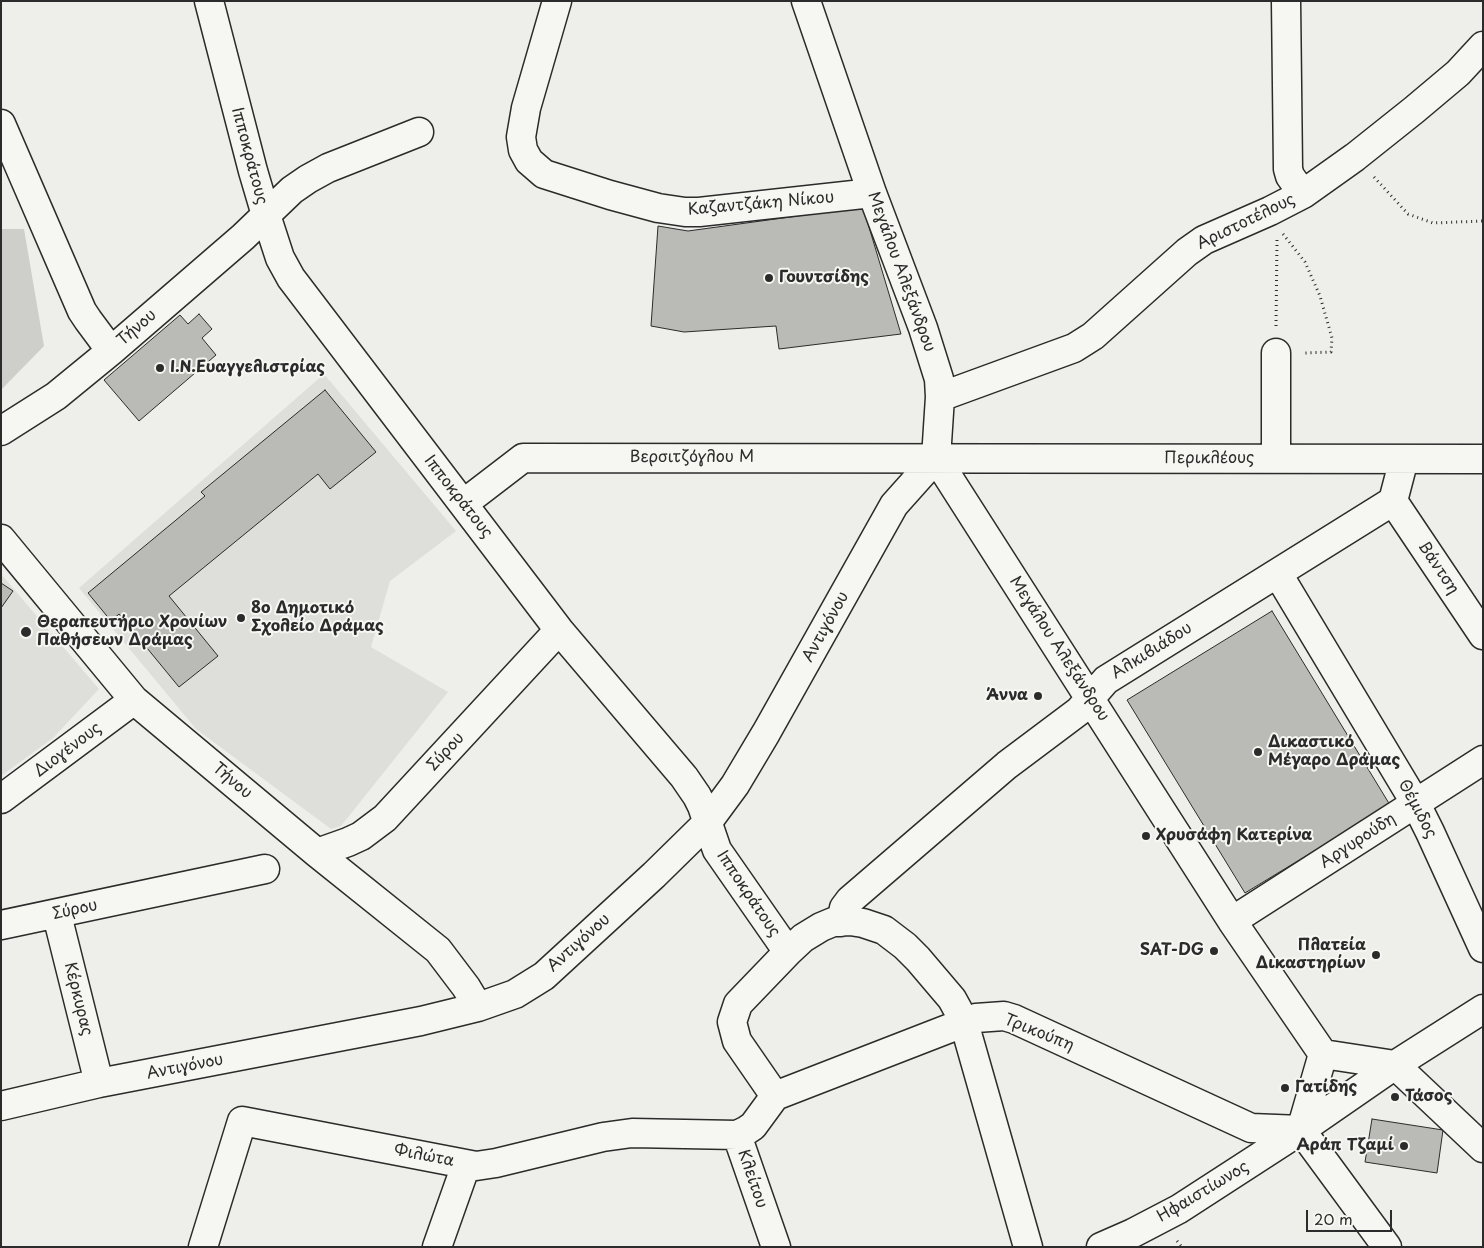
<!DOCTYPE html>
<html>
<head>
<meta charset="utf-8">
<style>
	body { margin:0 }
	#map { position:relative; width:1484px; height:1248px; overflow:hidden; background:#eeeeea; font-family:"Playpen Sans",sans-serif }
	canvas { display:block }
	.frame { position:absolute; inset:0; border:2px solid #2b2b2b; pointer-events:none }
	.scale { position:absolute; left:1306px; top:1210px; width:86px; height:22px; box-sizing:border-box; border:2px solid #2b2b2b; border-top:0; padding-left:6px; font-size:15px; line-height:18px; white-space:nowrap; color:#2b2b2b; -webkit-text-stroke:4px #f6f6f2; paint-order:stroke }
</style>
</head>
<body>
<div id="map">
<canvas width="1484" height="1248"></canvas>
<div class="frame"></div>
<div class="scale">20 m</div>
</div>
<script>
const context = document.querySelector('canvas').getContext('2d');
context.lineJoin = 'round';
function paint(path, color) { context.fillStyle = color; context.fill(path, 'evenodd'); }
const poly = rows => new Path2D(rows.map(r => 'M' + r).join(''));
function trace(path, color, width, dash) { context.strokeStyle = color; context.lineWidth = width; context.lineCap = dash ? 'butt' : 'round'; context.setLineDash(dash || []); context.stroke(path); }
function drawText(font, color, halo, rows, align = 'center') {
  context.font = font + ' "Playpen Sans",sans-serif'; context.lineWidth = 4; context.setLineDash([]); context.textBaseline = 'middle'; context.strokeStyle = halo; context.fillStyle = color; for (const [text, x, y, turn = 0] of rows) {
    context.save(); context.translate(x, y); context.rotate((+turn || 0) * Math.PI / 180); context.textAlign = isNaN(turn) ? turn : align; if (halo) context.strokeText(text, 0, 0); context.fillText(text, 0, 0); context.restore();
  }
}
const built = poly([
	[324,374,456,531,390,581,371,647,448,692,341,826,331,829,196,729,79,588],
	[1,574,99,689,53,738,1,776]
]);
const green = poly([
	[1,229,24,229,44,346,1,390]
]);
const building = poly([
	[863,207,901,334,779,349,776,326,684,332,651,326,658,226,688,231,863,207],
	[199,314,212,329,202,338,216,355,139,421,104,380,180,315,188,324,199,314],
	[325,390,376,452,330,489,318,474,169,596,218,656,179,687,119,614,111,621,88,593,205,496,201,492,325,390],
	[1,583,13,591,1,608,1,583],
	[1272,611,1390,805,1245,893,1127,700,1272,611],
	[1372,1119,1443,1130,1437,1173,1365,1162,1372,1119]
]);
const path = poly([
	[1374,177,1408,214,1433,223,1483,221],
	[1283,234,1305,262,1320,296,1332,338,1331,352,1305,353],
	[1276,326,1277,240],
	[1177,1241,1182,1247]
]);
const minor = poly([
	[209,1,253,171,266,215,280,258,291,278,559,630,684,777,697,796,702,806,717,850,788,952],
	[557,1,526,108,521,137,523,150,529,161,544,174,610,195,658,208,685,212,699,212,872,193],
	[806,1,872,193,923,328,939,379,940,397,936,458,1232,921,1323,1054,1301,1130,1387,1247],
	[1286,1,1288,169,1290,176,1303,194],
	[1,124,82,311,88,320,111,351],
	[940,397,1074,348,1093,336,1187,252,1204,240,1270,211,1303,194,1355,157,1414,110,1458,73,1483,46],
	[1,431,56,396,111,351,243,237,292,190,308,179,328,168,419,132],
	[1276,459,1276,353],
	[1393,501,1483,635],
	[463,504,523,458,1483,459],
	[1,539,134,700,317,853,438,950,466,987,478,1007],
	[1278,574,1416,804,1430,832,1483,948],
	[1,799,134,700],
	[317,853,348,842,361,836,385,818,559,630],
	[57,915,99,1083],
	[1232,921,1483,760],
	[841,922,844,908,850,900,1007,765,1079,711,1106,680,1393,501,1404,459],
	[1,925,265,869],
	[1323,1054,1395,1065],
	[1395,1065,1483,1148],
	[775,1096,737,1041,732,1022,738,1004,788,952,803,938,821,927,833,922,850,921,863,923,884,930,905,946,918,959,952,999,958,1010,967,1033,1028,1247],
	[775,1096,976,1018,1004,1016,1014,1019,1251,1128,1301,1130],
	[775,1096,753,1126,747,1130,737,1135,776,1247],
	[1,1106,99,1083,421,1021,478,1007,515,994,544,976,654,875,707,823,735,785,766,733,894,505,936,458],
	[203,1247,242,1121,476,1166,496,1163,603,1137,632,1133,737,1135],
	[437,1247,466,1165],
	[1101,1247,1133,1233,1179,1209,1301,1130,1395,1065,1483,1009]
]);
const markers = [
	[769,278,5,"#2b2b2b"],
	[160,368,5,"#2b2b2b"],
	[241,618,5,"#2b2b2b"],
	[26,632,6,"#2b2b2b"],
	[1038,696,5,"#2b2b2b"],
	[1258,752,5,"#2b2b2b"],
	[1146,836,5,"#2b2b2b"],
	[1214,951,5,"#2b2b2b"],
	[1376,955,5,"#2b2b2b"],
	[1285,1088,5,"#2b2b2b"],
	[1395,1097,5,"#2b2b2b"],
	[1404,1146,5,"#2b2b2b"]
];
const streetNames = [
	["Ιπποκράτους",249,156,75],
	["Καζαντζάκη Νίκου",761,204,-5],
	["Αριστοτέλους",1246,222,-26],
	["Μεγάλου Αλεξάνδρου",901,272,70],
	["Τήνου",137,328,-41],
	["Βερσιτζόγλου Μ",692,458],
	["Περικλέους",1209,459],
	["Ιπποκράτους",458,497,52],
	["Βάντση",1438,568,56],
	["Αντιγόνου",826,627,-61],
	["Μεγάλου Αλεξάνδρου",1059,649,57],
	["Αλκιβιάδου",1152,651,-32],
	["Διογένους",68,750,-37],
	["Σύρου",446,752,-47],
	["Τήνου",232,781,40],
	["Θέμιδος",1417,809,62],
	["Αργυρούδη",1358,841,-33],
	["Ιπποκράτους",748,894,56],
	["Σύρου",75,910,-12],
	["Αντιγόνου",579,943,-42],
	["Κέρκυρας",78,999,76],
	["Τρικούπη",1039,1033,22],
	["Αντιγόνου",185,1067,-11],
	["Φιλώτα",424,1156,11],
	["Κλείτου",752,1179,71],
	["Ηφαιστίωνος",1203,1192,-31]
];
const poiNames = [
	["Γουντσίδης",779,278],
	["Ι.Ν.Ευαγγελιστρίας",170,368],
	["8ο Δημοτικό",251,609],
	["Σχολείο Δράμας",251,627],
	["Θεραπευτήριο Χρονίων",37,623],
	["Παθήσεων Δράμας",37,641],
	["Άννα",1028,696,"right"],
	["Δικαστικό",1268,743],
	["Μέγαρο Δράμας",1268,761],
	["Χρυσάφη Κατερίνα",1156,836],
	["Πλατεία",1366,946,"right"],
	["Δικαστηρίων",1366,964,"right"],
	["SAT-DG",1204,951,"right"],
	["Γατίδης",1295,1088],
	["Τάσος",1405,1097],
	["Αράπ Τζαμί",1394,1146,"right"]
];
paint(built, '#dededb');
paint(green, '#cececa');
paint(building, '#babab7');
trace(building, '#2b2b2b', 1);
trace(minor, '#2b2b2b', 31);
trace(path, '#2b2b2b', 3, [1, 4]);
trace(minor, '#f6f6f2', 28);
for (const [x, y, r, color] of markers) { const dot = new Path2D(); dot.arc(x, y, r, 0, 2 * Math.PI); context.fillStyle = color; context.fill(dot); trace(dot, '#f6f6f2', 2); }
drawText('16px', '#2b2b2b', '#f6f6f2', streetNames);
drawText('bold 16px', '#2b2b2b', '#f6f6f2', poiNames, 'left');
</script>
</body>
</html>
